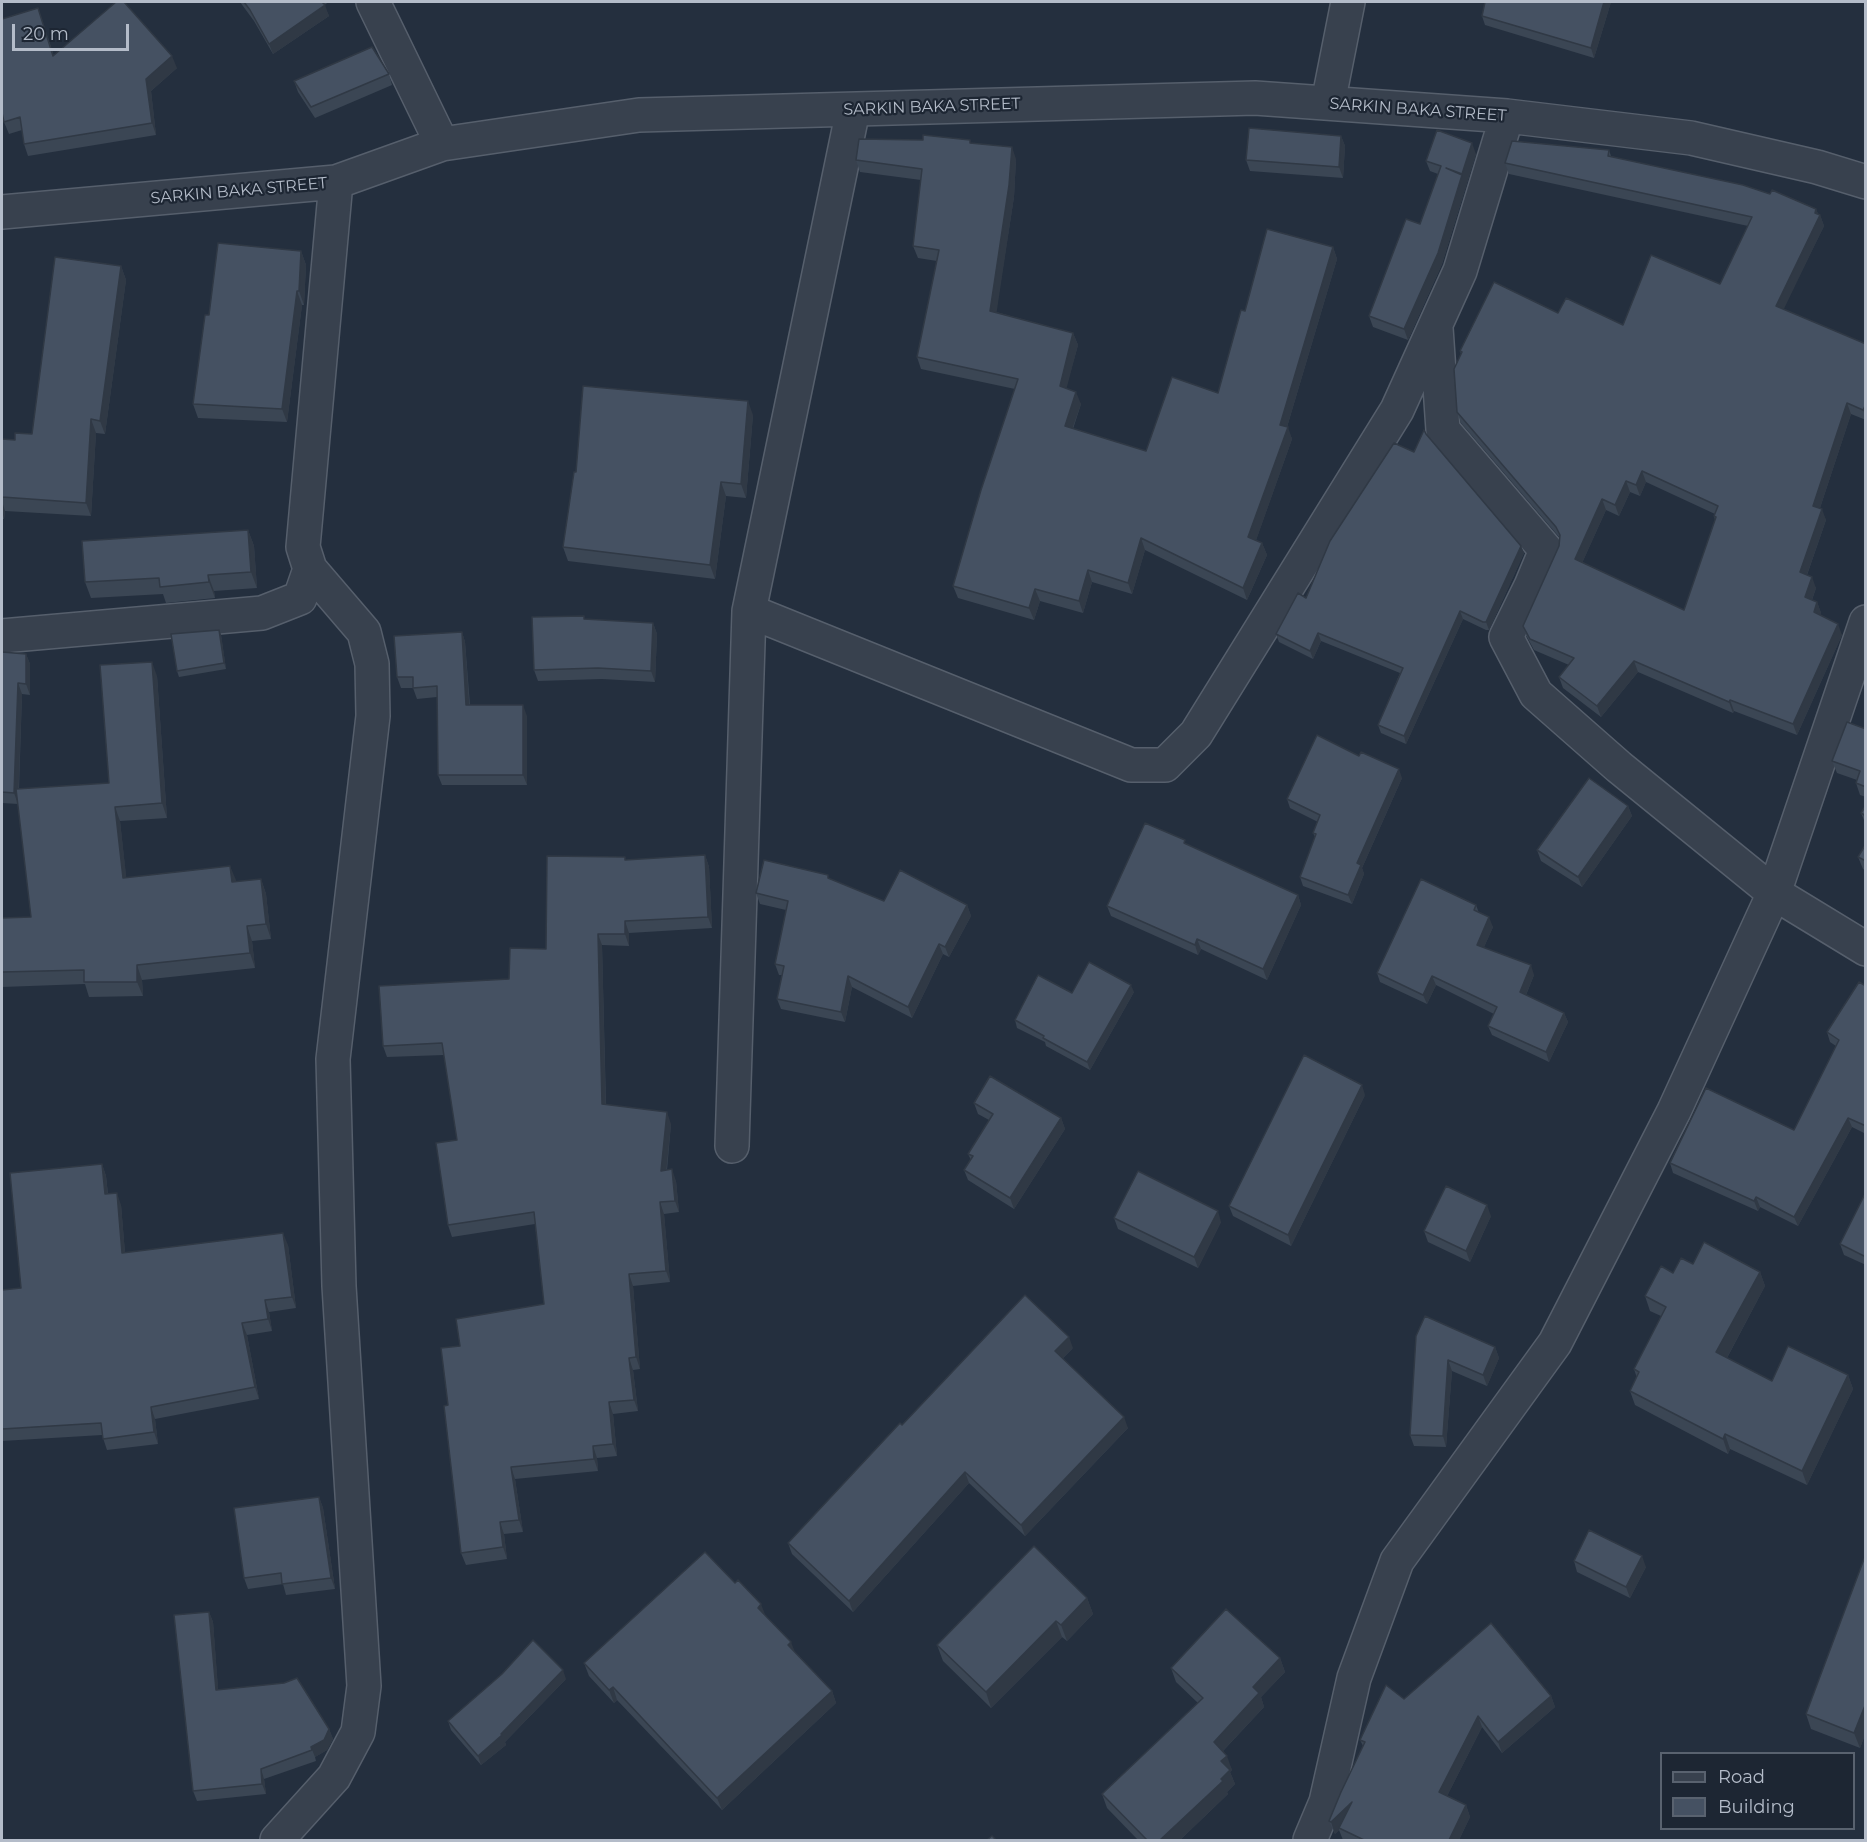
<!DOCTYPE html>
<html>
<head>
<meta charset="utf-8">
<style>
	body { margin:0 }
	#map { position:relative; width:1867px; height:1842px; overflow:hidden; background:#242f3e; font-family:Montserrat,sans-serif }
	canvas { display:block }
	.frame { position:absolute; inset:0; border:3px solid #b4bcc9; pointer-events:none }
	.legend { position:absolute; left:1660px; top:1752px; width:195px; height:78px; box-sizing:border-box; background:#1d2633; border:2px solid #59626f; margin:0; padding:8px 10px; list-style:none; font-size:18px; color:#b4bcc9 }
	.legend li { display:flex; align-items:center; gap:12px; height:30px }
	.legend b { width:30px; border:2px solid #59626f }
	.scale { position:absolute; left:12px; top:24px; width:117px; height:27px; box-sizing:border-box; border:3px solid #b4bcc9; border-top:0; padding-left:8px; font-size:18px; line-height:21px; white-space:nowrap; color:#b4bcc9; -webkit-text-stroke:4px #1d2633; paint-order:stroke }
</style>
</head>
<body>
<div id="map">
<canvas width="1867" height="1842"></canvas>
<div class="frame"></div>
<ul class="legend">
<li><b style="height:8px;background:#38414e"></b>Road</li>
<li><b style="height:16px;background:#455162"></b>Building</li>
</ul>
<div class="scale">20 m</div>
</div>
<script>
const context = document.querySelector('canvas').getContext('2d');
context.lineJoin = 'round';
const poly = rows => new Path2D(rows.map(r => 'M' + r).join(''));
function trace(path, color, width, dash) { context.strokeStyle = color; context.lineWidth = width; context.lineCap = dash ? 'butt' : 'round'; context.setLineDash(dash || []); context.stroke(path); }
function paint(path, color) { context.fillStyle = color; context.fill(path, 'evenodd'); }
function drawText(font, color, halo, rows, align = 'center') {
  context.font = font + ' Montserrat,sans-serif'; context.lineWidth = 4.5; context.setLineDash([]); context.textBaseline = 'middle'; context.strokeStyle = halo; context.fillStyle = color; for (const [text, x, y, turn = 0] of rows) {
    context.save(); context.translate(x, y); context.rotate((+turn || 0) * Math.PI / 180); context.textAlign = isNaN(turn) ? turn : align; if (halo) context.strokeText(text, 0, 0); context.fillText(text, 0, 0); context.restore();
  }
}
const minor = poly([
	[373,2,442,144],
	[1328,103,1348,2],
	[2,212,336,182,442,144,639,115,1255,98,1507,116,1691,138,1817,167,1866,182],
	[1436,328,1443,430,1546,550,1531,586,1506,637,1536,694,1619,767,1774,893,1866,949],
	[749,611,1131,765,1165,765,1196,734,1397,410,1460,271,1507,116],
	[2,636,262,613,300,598,310,569],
	[732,1146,749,611,853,110],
	[277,1840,334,1777,358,1732,364,1686,339,1286,333,1059,373,716,372,664,364,632,310,569,303,547,336,182],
	[1310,1840,1326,1802,1354,1678,1397,1561,1555,1343,1674,1111,1774,893,1866,622]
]);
const wall = poly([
	[240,2,329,2,324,5,329,16,273,54,254,21],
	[1611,2,1594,58,1485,25,1482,16],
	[38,8,54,56,177,68,151,91,156,135,28,156,24,144,22,130,9,134,4,122],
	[389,74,392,85,315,118,298,92,294,81],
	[1341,136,1345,146,1343,178,1250,171,1246,160],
	[923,140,971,144,1016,159,1014,197,996,312,1073,333,1078,345,1066,388,1081,404,1073,429,1146,451,1218,393,1245,311,1333,247,1337,259,1287,427,1292,439,1256,540,1262,543,1267,555,1247,600,1145,550,1132,594,1092,582,1083,613,1040,601,1034,620,958,598,953,586,1015,389,921,369,917,357,937,261,918,258,913,246,921,180,860,172,856,160],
	[1609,150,1611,156,1816,209,1818,214,1820,215,1824,226,1783,309,1866,344,1866,420,1851,414,1820,508,1826,520,1807,575,1816,588,1812,600,1817,602,1821,613,1820,615,1842,635,1797,735,1734,711,1733,713,1638,672,1601,717,1563,688,1559,677,1569,665,1534,650,1527,637,1523,626,1559,546,1560,538,1461,423,1457,412,1461,354,1460,351,1558,313,1623,325,1720,284,1748,226,1509,174,1505,163],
	[1646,482,1715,514,1714,516,1715,520,1684,610,1582,563,1606,510,1619,516,1630,492,1640,496],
	[1476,154,1442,264,1408,340,1373,327,1369,316,1420,224,1438,174,1430,171,1426,161],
	[301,251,306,265,304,305,302,305,287,422,198,418,193,404,209,315],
	[121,266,126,280,105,434,96,433,91,516,5,511,4,519,2,519,2,439,15,440,32,434],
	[753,415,746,498,726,496,715,579,568,561,563,547,576,472],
	[1426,434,1521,546,1524,553,1489,630,1486,630,1463,619,1406,744,1381,733,1378,725,1400,673,1321,641,1313,659,1279,642,1276,634,1306,598],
	[248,530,254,546,257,588,214,591,215,598,166,603,163,594,91,598,85,582],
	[585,619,653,623,657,634,655,682,602,679,538,681,534,670],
	[219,630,221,635,226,669,179,677,177,671],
	[462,632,465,642,470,705,527,716,527,785,442,785,438,775,437,697,417,699,413,688,401,688,397,677],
	[2,652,26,654,30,664,30,695,22,694,19,789,109,783,157,676,167,818,120,821,126,877,236,882,261,879,266,894,271,939,252,941,255,968,142,980,143,996,89,997,85,984,2,987,2,918,31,917,18,804,2,803],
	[1866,729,1866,797,1860,795,1856,783,1857,780,1837,773,1832,761],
	[1402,778,1362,868,1364,874,1352,904,1303,886,1300,877,1315,837,1313,833,1318,822,1290,808,1287,799],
	[1866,805,1866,825,1861,813],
	[1628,806,1632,816,1582,887,1541,861,1537,850],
	[1187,844,1298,895,1301,905,1267,980,1201,949,1198,955,1111,916,1107,906],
	[1866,844,1866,871,1863,869,1858,857],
	[705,855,709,867,712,928,629,933,629,946,602,945,606,1104,671,1124,667,1170,676,1181,679,1212,664,1214,670,1282,633,1286,640,1369,633,1370,638,1411,613,1414,617,1456,597,1458,598,1471,515,1479,523,1532,504,1534,507,1559,466,1565,461,1553,448,1405,460,1346,544,1304,535,1224,452,1237,448,1225,457,1140,444,1055,387,1057,383,1046,509,979,546,949,626,860],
	[830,879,884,901,967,905,971,916,949,957,943,954,912,1018,852,987,845,1022,781,1009,777,999,782,975,779,975,775,964,786,910,760,904,756,893],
	[1476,905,1479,913,1493,927,1484,947,1534,975,1526,995,1564,1013,1568,1022,1549,1062,1492,1035,1488,1026,1494,1014,1436,985,1427,1004,1380,982,1377,973],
	[1866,986,1866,1134,1852,1127,1798,1226,1760,1207,1758,1211,1673,1173,1670,1163,1794,1130,1836,1046,1830,1042,1827,1032],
	[1134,992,1090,1070,1046,1046,1045,1042,1017,1028,1015,1020,1072,993],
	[1365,1095,1291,1246,1233,1216,1229,1206],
	[974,1103,1061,1118,1065,1129,1014,1209,968,1180,964,1170,971,1160,968,1154,989,1120,978,1114],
	[102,1164,106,1176,108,1194,121,1205,125,1253,288,1245,296,1308,269,1312,272,1331,247,1335,259,1399,155,1419,158,1444,107,1450,102,1435,2,1441,2,1290,21,1288],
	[1866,1192,1866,1265,1844,1255,1840,1244],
	[1491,1216,1470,1262,1428,1242,1424,1231],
	[1114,1218,1221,1222,1198,1268,1118,1229],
	[1693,1264,1760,1272,1765,1286,1727,1358,1772,1381,1848,1375,1853,1389,1807,1485,1730,1449,1728,1454,1635,1405,1630,1391,1637,1378,1634,1369,1661,1316,1650,1311,1645,1296,1673,1273],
	[1416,1336,1495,1347,1499,1358,1487,1386,1452,1371,1446,1447,1414,1446,1410,1435],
	[1073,1348,1062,1359,1128,1428,1025,1536,969,1483,853,1612,792,1554,788,1543,902,1425],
	[319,1497,323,1508,335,1589,286,1595,283,1584,248,1589,244,1578],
	[1866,1560,1866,1732,1860,1748,1811,1729,1806,1714],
	[1574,1561,1646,1567,1630,1598,1577,1572],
	[1087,1598,1093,1614,1067,1641,1062,1637,991,1708,943,1661,937,1645],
	[209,1612,213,1622,218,1690,329,1729,333,1739,327,1750,315,1757,316,1761,264,1779,266,1794,197,1801,193,1791],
	[765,1615,795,1652,832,1691,836,1703,722,1810,617,1700,614,1703,589,1676,584,1663],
	[1280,1658,1285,1672,1261,1697,1264,1707,1223,1751,1232,1770,1230,1772,1235,1784,1227,1792,1228,1794,1180,1840,1138,1840,1107,1808,1102,1794,1198,1703,1176,1682,1171,1668],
	[566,1679,505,1742,506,1745,481,1765,451,1730,448,1721],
	[1551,1696,1555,1707,1502,1753,1482,1727,1447,1796,1466,1805,1470,1817,1459,1840,1343,1840,1339,1830,1335,1834,1334,1832,1329,1821,1363,1746,1360,1740,1404,1699]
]);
const shadedWall = poly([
	[1604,2,1611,2,1594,58,1591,48],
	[325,5,329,16,273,54,269,44],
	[172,56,177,68,151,91,156,135,152,123,146,79],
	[1341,136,1345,146,1343,178,1339,167],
	[1472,143,1476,154,1442,264,1408,340,1404,329,1462,175,1462,174],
	[1012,147,1016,159,1014,197,995,323,990,311],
	[1816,209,1819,217,1820,215,1824,226,1780,317,1776,306],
	[1333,247,1337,259,1284,437,1280,425],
	[301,251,306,265,304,305,299,291],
	[121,266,126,280,105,434,100,421],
	[297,291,302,305,287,422,282,409],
	[1073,333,1078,345,1064,398,1060,386],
	[1076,392,1081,404,1069,438,1065,426],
	[748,401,753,415,746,498,741,484],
	[1847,403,1851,414,1817,517,1813,506],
	[1866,404,1866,417,1863,410],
	[91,419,96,433,91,516,86,503],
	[1288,427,1292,439,1253,549,1248,537],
	[1642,471,1646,482,1640,496,1636,485],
	[1626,481,1630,492,1619,516,1615,505],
	[721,482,726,496,715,579,710,565],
	[1602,499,1606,510,1579,570,1575,559],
	[2,501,5,511,4,519,2,511],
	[1822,509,1826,520,1804,583,1800,572],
	[248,530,254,546,257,588,251,572],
	[1141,538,1145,550,1132,594,1128,583],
	[1262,543,1267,555,1247,600,1243,588],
	[1521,546,1524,553,1489,630,1486,622],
	[1088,570,1092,582,1083,613,1079,601],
	[208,575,214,591,215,598,209,582],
	[1812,577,1816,588,1809,608,1805,597],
	[1035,589,1040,601,1034,620,1029,608],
	[1817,602,1821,613,1818,623,1814,612],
	[1460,611,1463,619,1406,744,1404,736],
	[653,623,657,634,655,682,651,671],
	[1838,624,1842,635,1797,735,1793,724],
	[219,630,221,635,226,669,224,663],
	[462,632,465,642,470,715,466,705],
	[1318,633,1321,641,1313,659,1310,651],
	[26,654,30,664,30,695,26,684],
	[1634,661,1638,672,1601,717,1597,706],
	[152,662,157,676,167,818,162,803],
	[18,683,22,694,18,804,14,793],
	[1730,700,1734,711,1733,713,1729,702],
	[523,705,527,716,527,785,523,775],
	[1399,769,1402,778,1362,868,1364,874,1352,904,1348,895,1357,863],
	[1628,806,1632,816,1582,887,1578,877],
	[115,807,120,821,128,892,123,878],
	[705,855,709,867,712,928,708,917],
	[230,866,236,880,238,897,232,882],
	[261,879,266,894,271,939,266,924],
	[1298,895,1301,905,1267,980,1263,969],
	[967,905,971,916,949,957,945,947],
	[1489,917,1493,927,1481,954,1477,945],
	[625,921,629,933,629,946,625,934],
	[247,926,252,941,255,968,250,953],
	[598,934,602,945,606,1116,602,1104],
	[1197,939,1201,949,1198,955,1195,945],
	[939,944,943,954,912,1018,908,1007],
	[137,965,142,980,143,996,137,982],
	[1531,965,1534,975,1523,1002,1520,992],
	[848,976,852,987,845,1022,841,1012],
	[1432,976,1436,985,1427,1004,1423,995],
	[1131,985,1134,992,1090,1070,1087,1062],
	[1564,1013,1568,1022,1549,1062,1546,1052],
	[1362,1085,1365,1095,1291,1246,1288,1235],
	[667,1112,671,1124,665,1183,661,1171],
	[1061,1118,1065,1129,1014,1209,1010,1198],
	[1848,1118,1852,1127,1798,1226,1794,1217],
	[102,1164,106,1176,109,1206,105,1194],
	[672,1169,676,1181,679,1212,675,1201],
	[117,1193,121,1205,126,1265,122,1253],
	[1756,1197,1760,1207,1758,1211,1754,1201],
	[660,1202,664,1214,670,1282,666,1271],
	[1487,1205,1491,1216,1470,1262,1466,1251],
	[1218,1211,1221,1222,1198,1268,1194,1257],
	[283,1233,288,1245,296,1308,292,1297],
	[1760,1272,1765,1286,1722,1367,1716,1352],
	[629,1274,633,1286,640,1369,636,1357],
	[265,1300,269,1312,272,1331,268,1319],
	[242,1323,247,1335,259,1399,255,1387],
	[1069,1337,1073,1348,1059,1362,1055,1351],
	[1495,1347,1499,1358,1487,1386,1483,1375],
	[629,1358,633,1370,638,1411,634,1400],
	[1448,1360,1452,1371,1446,1447,1443,1436],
	[1848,1375,1853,1389,1807,1485,1802,1471],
	[609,1402,613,1414,617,1456,613,1444],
	[151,1407,155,1419,158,1444,154,1432],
	[1124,1417,1128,1428,1025,1536,1021,1525],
	[1725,1434,1730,1449,1728,1454,1723,1439],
	[593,1446,597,1458,598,1471,594,1459],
	[511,1467,515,1479,523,1532,519,1520],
	[965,1472,969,1483,853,1612,849,1601],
	[319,1497,323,1508,335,1589,331,1578],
	[500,1522,504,1534,507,1559,503,1547],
	[1642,1556,1646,1567,1630,1598,1626,1587],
	[1087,1598,1093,1614,1067,1641,1061,1625],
	[761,1604,766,1617,758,1608],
	[209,1612,213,1622,219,1700,216,1690],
	[1056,1621,1062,1637,991,1708,986,1692],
	[791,1642,796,1655,788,1645],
	[1280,1658,1285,1672,1261,1697,1264,1707,1219,1755,1214,1742,1253,1687],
	[563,1670,566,1679,505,1742,506,1745,481,1765,478,1756],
	[613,1687,617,1700,614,1703,609,1690],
	[832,1691,836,1703,722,1810,717,1798],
	[1551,1696,1555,1707,1502,1753,1498,1742],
	[1866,1703,1866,1732,1860,1748,1854,1733],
	[1478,1716,1482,1727,1443,1804,1439,1792],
	[329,1729,333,1739,327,1750,315,1757,311,1747],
	[1227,1756,1232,1770,1230,1772,1235,1784,1227,1792,1228,1794,1180,1840,1160,1840,1221,1779,1221,1761],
	[261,1769,264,1779,266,1794,262,1784],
	[1352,1802,1339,1828,1339,1830,1335,1834,1331,1822],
	[1466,1805,1470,1817,1459,1840,1449,1840]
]);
const building = poly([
	[116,2,124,2,172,56,146,79,152,123,24,144,20,117,4,122,2,113,2,19,38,8,53,56,116,2],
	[244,2,322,2,325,5,269,44,250,10,244,2],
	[1485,2,1604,2,1591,48,1482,16,1485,2],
	[372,47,389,74,311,107,294,81,372,47],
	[1249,128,1341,136,1339,167,1246,160,1249,128],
	[1437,130,1472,143,1462,174,1446,168,1462,175,1438,253,1404,329,1369,316,1406,219,1420,224,1441,166,1426,161,1437,130],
	[923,135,970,140,970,143,1012,147,1009,185,990,311,1073,333,1060,386,1076,392,1065,426,1146,451,1172,377,1218,393,1241,310,1245,311,1267,229,1333,247,1280,425,1288,427,1248,537,1262,543,1243,588,1141,538,1128,583,1088,570,1079,601,1035,589,1029,608,953,586,981,490,1018,379,917,357,939,250,913,246,922,169,856,160,859,139,923,140,923,135],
	[1512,141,1609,150,1608,156,1743,185,1770,194,1772,190,1816,209,1815,213,1820,215,1776,306,1866,344,1866,404,1863,410,1847,403,1813,506,1822,509,1800,572,1812,577,1805,597,1817,602,1814,612,1838,624,1793,724,1730,700,1729,702,1634,661,1597,706,1559,677,1574,658,1530,639,1523,626,1559,546,1560,535,1556,527,1457,412,1454,369,1462,352,1460,351,1494,282,1558,313,1566,298,1623,325,1651,255,1720,284,1752,217,1505,163,1512,141],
	[1642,471,1718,506,1714,516,1716,517,1684,610,1575,559,1602,499,1615,505,1626,481,1636,485,1642,471],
	[218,243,301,251,299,291,297,291,282,409,193,404,205,315,209,315,218,243],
	[55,257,121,266,100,421,91,419,86,503,2,497,2,439,15,440,15,433,32,434,55,257],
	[583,386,748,401,741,484,721,482,710,565,563,547,574,472,576,472,583,386],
	[1424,430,1426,434,1521,546,1486,622,1483,622,1460,611,1404,736,1378,725,1403,668,1318,633,1310,651,1276,634,1298,593,1306,598,1330,541,1394,443,1414,452,1424,430],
	[248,530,251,572,208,575,209,582,160,587,159,578,85,582,82,541,248,530],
	[584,616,584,619,653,623,651,671,598,668,534,670,532,617,584,616],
	[219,630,224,663,177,671,171,634,219,630],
	[462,632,466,705,523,705,523,775,438,775,437,686,413,688,413,677,397,677,394,636,462,632],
	[2,652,26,654,26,684,18,683,14,793,2,792,2,652],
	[152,662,162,803,115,807,123,878,230,866,232,882,261,879,266,924,247,926,250,953,137,965,137,982,84,982,84,970,2,972,2,918,31,917,16,789,109,783,100,665,152,662],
	[1847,722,1866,729,1866,787,1856,783,1860,771,1832,761,1847,722],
	[1317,735,1359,756,1361,752,1399,769,1357,863,1361,865,1348,895,1300,877,1316,834,1313,833,1320,815,1287,799,1317,735],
	[1589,778,1628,806,1578,877,1537,850,1589,778],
	[1866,805,1866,816,1861,813,1866,805],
	[1145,823,1185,840,1184,843,1298,895,1263,969,1197,939,1195,945,1107,906,1145,823],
	[1866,844,1866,861,1858,857,1866,844],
	[705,855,708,917,625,921,625,934,598,934,602,1104,667,1112,661,1171,672,1169,675,1201,660,1202,666,1271,629,1274,636,1357,629,1358,634,1400,609,1402,613,1444,593,1446,594,1459,511,1467,519,1520,500,1522,503,1547,461,1553,444,1406,448,1405,441,1348,460,1346,456,1319,544,1304,534,1212,448,1225,436,1143,457,1140,442,1043,383,1046,379,986,509,979,510,948,546,949,547,856,625,857,625,860,705,855],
	[764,860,828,875,828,878,884,901,900,870,967,905,945,947,939,944,908,1007,848,976,841,1012,777,999,784,966,775,964,788,901,756,893,764,860],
	[1421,879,1476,905,1474,910,1489,917,1477,945,1531,965,1520,992,1564,1013,1546,1052,1488,1026,1497,1007,1432,976,1423,995,1377,973,1421,879],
	[1089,962,1131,985,1087,1062,1043,1038,1044,1036,1015,1020,1038,975,1072,993,1089,962],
	[1859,982,1866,986,1866,1126,1848,1118,1794,1217,1756,1197,1754,1201,1670,1163,1706,1088,1794,1130,1839,1040,1827,1032,1859,982],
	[1304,1055,1362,1085,1288,1235,1229,1206,1304,1055],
	[990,1076,1061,1118,1010,1198,964,1170,973,1156,968,1154,993,1114,974,1103,990,1076],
	[102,1164,105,1194,117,1193,122,1253,283,1233,292,1297,265,1300,268,1319,242,1323,255,1387,151,1407,154,1432,103,1439,101,1423,2,1429,2,1290,21,1288,10,1173,102,1164],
	[1138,1171,1218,1211,1194,1257,1114,1218,1138,1171],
	[1446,1186,1487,1205,1466,1251,1424,1231,1446,1186],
	[1866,1192,1866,1257,1840,1244,1866,1192],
	[1704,1242,1760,1272,1716,1352,1772,1381,1788,1346,1848,1375,1802,1471,1725,1434,1723,1439,1630,1391,1639,1372,1634,1369,1666,1307,1645,1296,1661,1266,1673,1273,1681,1258,1693,1264,1704,1242],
	[1025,1295,1069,1337,1055,1351,1124,1417,1021,1525,965,1472,849,1601,788,1543,900,1423,902,1425,1025,1295],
	[1425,1316,1495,1347,1483,1375,1448,1360,1443,1436,1410,1435,1416,1336,1425,1316],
	[319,1497,331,1578,282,1584,281,1573,244,1578,234,1508,319,1497],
	[1589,1530,1642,1556,1626,1587,1574,1561,1589,1530],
	[1034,1546,1087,1598,1061,1625,1056,1621,986,1692,937,1645,1034,1546],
	[705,1552,735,1583,738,1580,761,1604,758,1608,791,1642,788,1645,832,1691,717,1798,613,1687,609,1690,584,1663,705,1552],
	[1864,1559,1866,1560,1866,1703,1854,1733,1806,1714,1864,1559],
	[1226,1609,1280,1658,1253,1687,1259,1693,1214,1742,1227,1756,1221,1761,1230,1770,1221,1779,1223,1781,1160,1840,1147,1840,1102,1794,1203,1698,1171,1668,1226,1609],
	[209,1612,216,1690,284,1683,297,1678,329,1729,324,1740,311,1747,312,1750,261,1769,262,1784,193,1791,174,1615,209,1612],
	[1491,1623,1551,1696,1498,1742,1478,1716,1439,1792,1466,1805,1449,1840,1364,1840,1339,1828,1352,1802,1331,1822,1329,1821,1341,1792,1365,1742,1360,1740,1386,1685,1404,1699,1491,1623],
	[533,1640,563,1670,501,1734,502,1735,478,1756,448,1721,502,1674,533,1640],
	[992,1836,996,1840,987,1840,992,1836]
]);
const streetNames = [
	["SARKIN BAKA STREET",932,107,-2],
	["SARKIN BAKA STREET",1418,110,4],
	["SARKIN BAKA STREET",239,191,-5]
];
trace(minor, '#565f6c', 36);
trace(minor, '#38414e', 33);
paint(wall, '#3b4654');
paint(shadedWall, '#303945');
paint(building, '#455162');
trace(building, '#303945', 1.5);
drawText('16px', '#b4bcc9', '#1d2633', streetNames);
</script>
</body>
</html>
